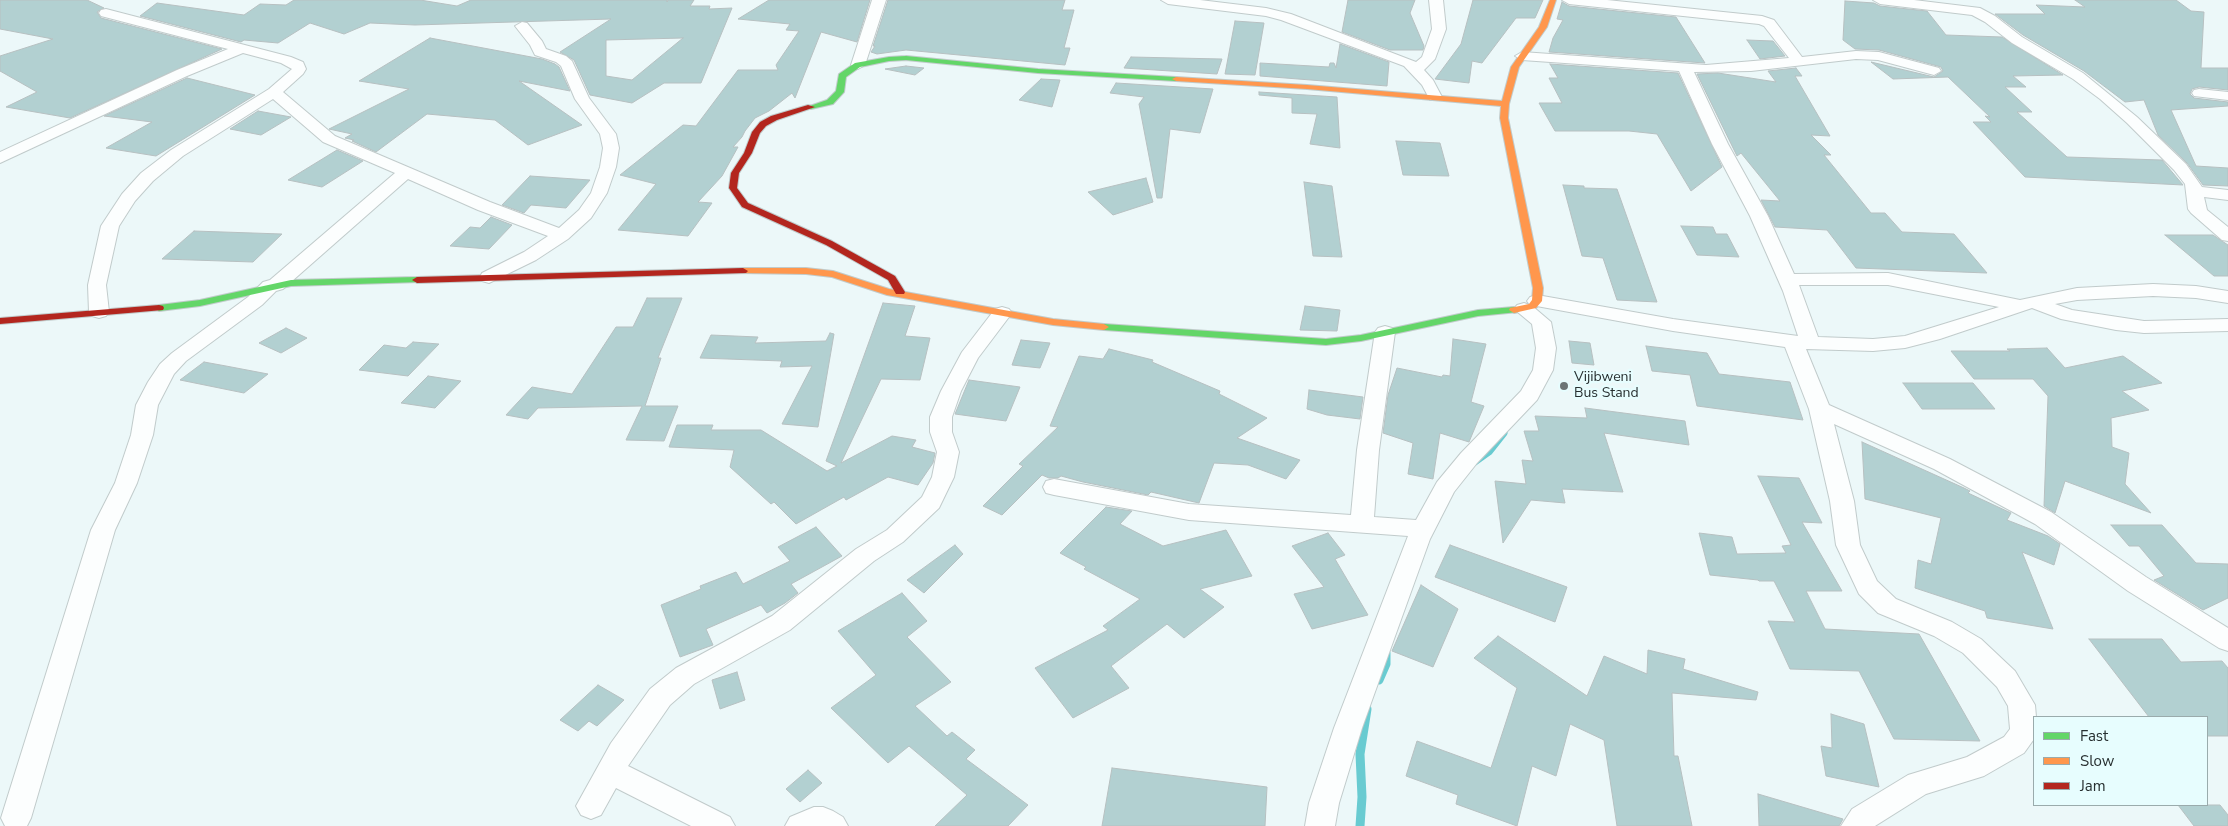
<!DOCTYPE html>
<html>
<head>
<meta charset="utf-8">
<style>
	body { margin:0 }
	#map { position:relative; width:2228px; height:826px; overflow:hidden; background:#ecf8f9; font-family:"Nunito Sans",sans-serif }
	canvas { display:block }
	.legend { position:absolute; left:2033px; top:716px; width:175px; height:90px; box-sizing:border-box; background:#e7fdfe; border:1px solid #9aabac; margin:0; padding:6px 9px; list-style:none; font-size:15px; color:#272f30 }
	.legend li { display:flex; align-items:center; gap:10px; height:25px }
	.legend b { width:25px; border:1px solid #9aabac }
</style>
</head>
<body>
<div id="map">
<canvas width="2228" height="826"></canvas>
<ul class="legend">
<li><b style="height:6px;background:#63d668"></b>Fast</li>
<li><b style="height:6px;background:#ff974d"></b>Slow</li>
<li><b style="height:6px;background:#b3261e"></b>Jam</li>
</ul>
</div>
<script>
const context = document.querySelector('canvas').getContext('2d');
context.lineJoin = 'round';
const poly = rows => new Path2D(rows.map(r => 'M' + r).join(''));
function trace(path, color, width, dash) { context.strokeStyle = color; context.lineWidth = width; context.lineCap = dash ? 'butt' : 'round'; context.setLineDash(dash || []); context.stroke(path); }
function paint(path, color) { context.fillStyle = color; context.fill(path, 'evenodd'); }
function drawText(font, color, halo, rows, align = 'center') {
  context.font = font + ' "Nunito Sans",sans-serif'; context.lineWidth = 4.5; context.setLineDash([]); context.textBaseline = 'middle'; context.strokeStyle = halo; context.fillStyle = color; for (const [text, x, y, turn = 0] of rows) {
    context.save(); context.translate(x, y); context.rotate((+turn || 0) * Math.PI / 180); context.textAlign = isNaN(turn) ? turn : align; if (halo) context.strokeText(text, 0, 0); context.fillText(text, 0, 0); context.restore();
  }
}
const streamFar1 = poly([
	[1475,462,1489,452,1504,433]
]);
const stream = poly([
	[1379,680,1386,664,1386,653],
	[1360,826,1362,797,1360,754,1367,709]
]);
const building = poly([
	[0,0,87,0,104,8,97,12,101,18,222,49,70,118,6,107,37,92,0,71,0,56,53,39,0,29,0,0],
	[294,0,420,0,457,6,471,0,667,0,667,2,668,0,694,0,690,6,710,6,709,9,732,8,701,83,664,83,632,103,590,95,574,60,560,52,611,19,415,25,370,23,344,34,310,23,278,43,244,40,241,42,140,16,157,3,244,15,260,4,286,5,294,0],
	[683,38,632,80,606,76,606,40,683,38],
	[769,0,870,0,857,42,821,32,795,98,792,93,769,111,755,118,745,131,742,137,733,147,738,147,722,176,698,202,712,203,688,236,618,230,656,184,620,175,683,125,696,126,738,70,778,70,776,65,799,31,786,30,790,24,738,19,769,0],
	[888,0,1065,0,1062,10,1074,10,1064,48,1070,48,1065,65,906,50,877,54,871,52,875,46,873,46,888,0],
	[1348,0,1415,0,1410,13,1424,46,1423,50,1390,50,1342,32,1348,0],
	[1473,0,1543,0,1535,18,1516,18,1482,63,1472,61,1469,83,1435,79,1461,44,1473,0],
	[2075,0,2176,0,2191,11,2204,12,2201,68,2228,68,2228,90,2199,87,2192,89,2190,94,2194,98,2228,102,2228,106,2171,110,2196,166,2228,168,2228,186,2203,185,2187,163,2158,135,2144,100,2125,102,2084,71,2023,35,1995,14,2045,14,2036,5,2085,7,2075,0],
	[1845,1,1874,3,1880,6,1927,11,1946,35,2002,37,2063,75,2013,76,2026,87,2005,87,2032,112,2017,112,2067,157,2162,160,2183,185,2025,177,1973,122,1991,122,1985,116,1990,117,1948,77,1893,79,1871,62,1934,77,1943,71,1941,67,1879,50,1855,49,1843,40,1845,1],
	[1562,2,1569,6,1676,17,1705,63,1549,52,1553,38,1563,20,1557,19,1562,2],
	[1235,21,1264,23,1255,75,1225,74,1235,21],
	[430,38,542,59,555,64,559,67,570,91,519,81,582,125,528,145,495,120,427,114,376,152,352,141,354,140,345,138,352,134,329,129,409,89,359,81,430,38],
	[1747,40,1773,41,1785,56,1760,59,1747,40],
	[1340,44,1389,62,1387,86,1260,76,1260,63,1329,67,1330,63,1334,63,1336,68,1340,44],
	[1131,57,1222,59,1217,74,1124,68,1131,57],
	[1550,64,1678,73,1722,167,1691,191,1657,134,1629,131,1555,131,1539,103,1562,103,1549,78,1558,78,1550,64],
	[906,66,924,68,915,75,885,69,906,66],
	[1796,68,1802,76,1795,76,1830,136,1811,135,1831,155,1824,155,1871,213,1885,213,1902,232,1954,234,1987,273,1856,268,1827,230,1775,227,1761,200,1780,201,1741,153,1737,156,1697,74,1718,73,1776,82,1768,71,1796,68],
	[187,78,255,95,156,156,106,148,152,122,104,116,187,78],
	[1041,79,1060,80,1052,107,1019,100,1041,79],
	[1116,83,1213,89,1200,133,1170,129,1162,198,1157,198,1139,104,1144,97,1110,93,1116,83],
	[1259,92,1337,97,1340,148,1310,144,1317,114,1292,113,1292,98,1259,95,1259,92],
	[258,111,291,117,261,135,230,129,258,111],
	[1396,141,1440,143,1449,176,1403,175,1396,141],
	[337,150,363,161,322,187,288,180,337,150],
	[530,176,590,180,566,208,531,205,524,213,502,205,530,176],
	[1146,178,1153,202,1113,215,1088,192,1146,178],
	[1304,182,1332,186,1342,257,1313,256,1304,182],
	[1563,185,1584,186,1584,188,1617,189,1657,302,1617,300,1603,258,1582,256,1563,185],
	[491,217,512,225,489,249,450,246,470,227,480,228,491,217],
	[1681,226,1713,227,1716,234,1727,234,1739,257,1697,255,1681,226],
	[194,231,282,234,253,262,162,259,194,231],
	[2165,235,2213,235,2228,245,2228,276,2214,276,2165,235],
	[647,298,682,298,658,358,661,358,645,406,678,406,664,441,626,440,642,406,538,408,528,419,506,415,532,387,572,394,616,327,633,327,647,298],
	[883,303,915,306,905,336,930,338,920,380,881,379,841,463,892,436,916,440,912,447,935,453,933,463,918,485,888,477,846,500,844,497,796,524,774,502,771,504,730,467,734,450,669,447,677,425,713,425,711,430,761,430,827,471,837,466,826,461,883,303],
	[1305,306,1340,310,1337,331,1300,330,1305,306],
	[286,328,307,338,281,353,259,343,286,328],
	[830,333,834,334,818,427,782,424,812,366,780,367,782,361,700,358,711,335,758,337,755,343,826,341,830,333],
	[1453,339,1486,344,1471,402,1484,406,1469,442,1440,433,1433,479,1408,474,1413,443,1383,433,1388,395,1397,368,1442,377,1443,375,1450,376,1453,339],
	[1021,340,1050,343,1040,368,1012,365,1021,340],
	[1569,341,1590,343,1594,365,1572,363,1569,341],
	[413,342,439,344,408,376,359,370,384,345,406,348,413,342],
	[1646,346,1707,353,1719,374,1790,382,1803,420,1697,406,1690,375,1652,371,1646,346],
	[2047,348,2065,368,2123,356,2162,383,2122,391,2149,410,2111,418,2112,447,2129,453,2125,484,2151,513,2065,481,2055,513,2044,506,2048,396,2033,379,1974,379,1951,351,2010,351,2007,349,2047,348],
	[1109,349,1153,360,1152,362,1220,391,1219,394,1267,418,1237,438,1300,460,1286,479,1248,465,1214,463,1199,503,1151,492,1148,495,1083,482,1061,476,1058,478,1049,478,1042,475,1002,515,983,506,1023,466,1019,464,1058,427,1050,426,1079,356,1103,359,1109,349],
	[204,362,226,366,268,374,244,393,180,380,204,362],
	[428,376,461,381,435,408,401,403,428,376],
	[969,380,1020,387,1006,421,955,414,969,380],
	[1903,383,1973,383,1995,409,1922,409,1903,383],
	[1309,390,1363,397,1360,419,1327,415,1307,409,1309,390],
	[1585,408,1685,421,1689,445,1604,433,1623,492,1562,489,1565,503,1531,500,1503,543,1495,481,1526,484,1522,460,1533,461,1524,431,1539,431,1535,416,1587,418,1585,408],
	[1862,442,1964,488,1970,491,1968,493,2011,513,2007,520,2048,536,2060,544,2054,565,2022,552,2053,629,1987,618,1985,611,1915,588,1918,560,1931,564,1941,518,1865,499,1862,442],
	[1758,476,1799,478,1822,523,1802,522,1842,591,1806,591,1825,629,1919,634,1980,741,1894,739,1859,671,1790,669,1768,621,1795,622,1774,581,1759,581,1758,580,1710,575,1699,533,1732,537,1737,554,1786,553,1782,546,1791,545,1758,476],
	[1106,507,1132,511,1120,524,1163,546,1226,530,1252,576,1200,589,1224,607,1184,638,1167,624,1111,666,1129,688,1073,718,1035,668,1108,630,1103,626,1140,599,1084,569,1086,567,1060,553,1106,507],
	[2111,525,2162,525,2196,563,2228,564,2228,598,2203,610,2154,580,2164,576,2139,546,2129,546,2111,525],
	[816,527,842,556,791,584,798,593,785,603,767,613,761,605,706,629,713,645,680,657,661,605,701,589,700,586,736,572,743,584,790,561,778,547,816,527],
	[1328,533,1345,555,1335,559,1368,615,1312,629,1294,594,1324,587,1292,546,1328,533],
	[955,545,963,554,924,593,907,580,955,545],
	[1450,545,1567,587,1555,622,1435,577,1450,545],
	[1421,585,1458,609,1433,667,1392,651,1421,585],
	[902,593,927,621,907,637,951,682,915,706,947,736,952,732,975,750,966,759,1028,805,1008,826,935,826,967,795,909,746,888,763,831,708,876,675,838,631,902,593],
	[1498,636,1587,696,1604,656,1647,674,1648,650,1685,659,1683,669,1758,692,1756,700,1672,693,1674,756,1678,756,1692,826,1617,826,1604,740,1570,724,1556,776,1532,766,1517,826,1456,804,1458,795,1406,776,1417,741,1491,768,1517,688,1474,658,1498,636],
	[2089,639,2162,639,2181,662,2222,661,2228,668,2228,736,2207,736,2207,717,2149,717,2089,639],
	[737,672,745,700,720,709,712,680,737,672],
	[598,685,624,700,597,726,589,721,578,731,560,720,598,685],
	[1831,714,1864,724,1879,787,1826,776,1821,746,1832,748,1831,714],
	[1112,768,1267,787,1265,826,1102,826,1112,768],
	[808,770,822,783,800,802,786,789,808,770],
	[1758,794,1843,819,1839,826,1759,826,1758,794],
	[2178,805,2220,805,2228,815,2228,826,2194,826,2178,805]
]);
const street = poly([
	[872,0,886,0,865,65,858,69,851,65,872,0],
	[1161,0,1200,0,1266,8,1291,14,1416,62,1422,57,1432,29,1429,0,1443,0,1446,29,1435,59,1424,70,1433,80,1442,97,1440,100,1430,100,1422,85,1404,66,1281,20,1266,16,1168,4,1161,0],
	[1562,0,1607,0,1762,16,1774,20,1802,57,1856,51,1879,52,1939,68,1941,71,1934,75,1878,60,1856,59,1751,71,1694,72,1728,144,1768,216,1794,274,1888,273,2020,300,2077,288,2153,284,2196,286,2228,291,2228,303,2196,298,2153,296,2077,300,2055,304,2072,310,2144,321,2228,319,2228,331,2144,333,2116,330,2061,319,2032,308,1940,339,1905,348,1873,351,1806,349,1829,405,1950,459,2051,512,2146,577,2228,628,2228,651,2219,648,2128,591,2035,524,1934,469,1834,424,1854,501,1860,545,1877,581,1896,599,1952,622,1981,639,2015,671,2035,705,2036,717,2034,717,2034,739,2024,753,1984,776,1926,794,1875,826,1841,826,1852,809,1908,775,1967,757,2004,737,2010,729,2008,706,1997,687,1963,653,1934,636,1878,613,1859,594,1836,545,1830,501,1809,409,1785,347,1673,331,1531,305,1551,322,1556,348,1553,370,1537,400,1477,463,1454,492,1430,539,1362,728,1339,803,1335,826,1305,826,1309,803,1334,728,1408,536,1189,520,1054,495,1046,493,1043,487,1046,481,1054,479,1189,504,1351,515,1357,450,1375,332,1378,328,1385,326,1392,328,1395,332,1379,450,1374,517,1416,520,1437,482,1461,453,1521,391,1533,370,1536,348,1532,324,1514,309,1517,305,1524,303,1530,305,1527,301,1530,297,1537,295,1673,319,1798,336,1783,291,1750,216,1712,144,1679,71,1522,60,1515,56,1522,52,1706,65,1789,58,1764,26,1759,24,1569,4,1562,0],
	[1799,285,1888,285,1999,307,1905,336,1873,339,1818,337,1799,285],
	[1873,0,1914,0,1980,8,1995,16,2022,37,2083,73,2137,117,2186,164,2202,187,2228,190,2228,200,2204,197,2207,210,2228,227,2228,241,2222,240,2191,213,2188,209,2185,184,2174,170,2127,123,2100,99,2073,79,2012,43,1985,22,1972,15,1880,4,1873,0],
	[106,9,291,57,303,62,306,69,303,74,283,92,335,136,490,202,559,228,579,210,591,193,600,167,603,148,600,134,575,99,561,66,556,62,535,55,530,45,515,26,522,22,527,23,542,41,546,49,566,56,572,61,589,98,616,134,619,148,616,167,607,193,591,218,568,239,536,260,489,283,482,281,480,277,482,273,524,252,548,236,478,210,408,179,283,289,276,291,262,305,186,361,174,374,158,405,153,435,137,483,115,530,31,818,27,826,5,826,1,818,91,530,115,483,131,435,136,405,148,382,160,364,172,353,248,297,263,282,270,280,395,173,323,142,273,99,183,156,153,181,135,201,119,226,106,285,109,312,106,316,99,318,92,316,89,312,88,285,101,226,122,194,141,173,171,150,269,89,292,69,281,63,243,53,187,76,0,163,0,152,177,70,228,49,101,16,99,13,101,10,106,9],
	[2199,89,2228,92,2228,100,2194,96,2192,93,2194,90,2199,89],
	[1002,307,1009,309,1012,313,978,358,961,391,952,417,952,432,959,452,954,477,939,508,903,542,874,561,790,630,694,684,670,705,628,766,730,817,735,826,691,826,616,788,601,815,591,819,581,815,576,806,611,743,650,689,676,668,772,616,856,549,887,530,922,497,932,477,937,452,930,432,930,417,941,391,962,352,995,309,1002,307],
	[814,807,823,807,833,811,843,817,848,826,785,826,790,817,814,807]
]);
const fast = poly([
	[906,56,1038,69,1176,77,1180,79,1176,81,1038,73,906,60,889,61,860,67,846,77,844,92,833,104,811,109,807,107,827,100,836,91,839,74,855,63,889,57,906,56],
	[417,277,420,278,422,280,420,282,291,286,200,306,159,311,154,308,159,305,200,300,291,280,417,277],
	[1514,307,1519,310,1518,312,1478,316,1361,341,1326,345,1104,330,1099,327,1104,324,1326,339,1361,335,1478,310,1514,307]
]);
const slow = poly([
	[1550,0,1556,0,1547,27,1519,67,1509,104,1508,118,1543,288,1542,301,1536,308,1514,313,1509,310,1510,308,1529,304,1532,300,1533,288,1500,118,1501,106,1307,89,1176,81,1172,79,1176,77,1307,85,1502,101,1511,67,1539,27,1550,0],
	[743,268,806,268,833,271,889,289,1053,319,1104,324,1109,327,1104,330,1053,325,887,295,832,277,806,274,740,273,738,271,743,268]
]);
const jam = poly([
	[808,105,815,107,777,120,766,126,760,133,752,153,739,173,737,188,748,203,832,241,895,276,905,292,904,294,896,294,888,280,826,245,742,207,729,188,731,173,744,153,752,132,760,122,771,116,808,105],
	[743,268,748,271,746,273,417,283,412,280,417,277,743,268],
	[159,305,163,306,164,308,163,310,0,324,0,318,159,305]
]);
const markers = [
	[1564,386,5,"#6c7576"]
];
const poiNames = [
	["Vijibweni",1574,378],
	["Bus Stand",1574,394]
];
trace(streamFar1, '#69cbd1', 7);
trace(stream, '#69cbd1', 9);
paint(building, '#b2d0d1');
trace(building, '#b7c0c1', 1);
trace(street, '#c1cbcb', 2);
trace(fast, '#c1cbcb', 2);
trace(slow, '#c1cbcb', 2);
trace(jam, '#c1cbcb', 2);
paint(street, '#fcfefe');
paint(fast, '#63d668');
paint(slow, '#ff974d');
paint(jam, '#b3261e');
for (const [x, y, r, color] of markers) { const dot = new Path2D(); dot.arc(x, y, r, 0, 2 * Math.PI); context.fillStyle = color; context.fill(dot); trace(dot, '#e7fdfe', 2); }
drawText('14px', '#272f30', '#e7fdfe', poiNames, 'left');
</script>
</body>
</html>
